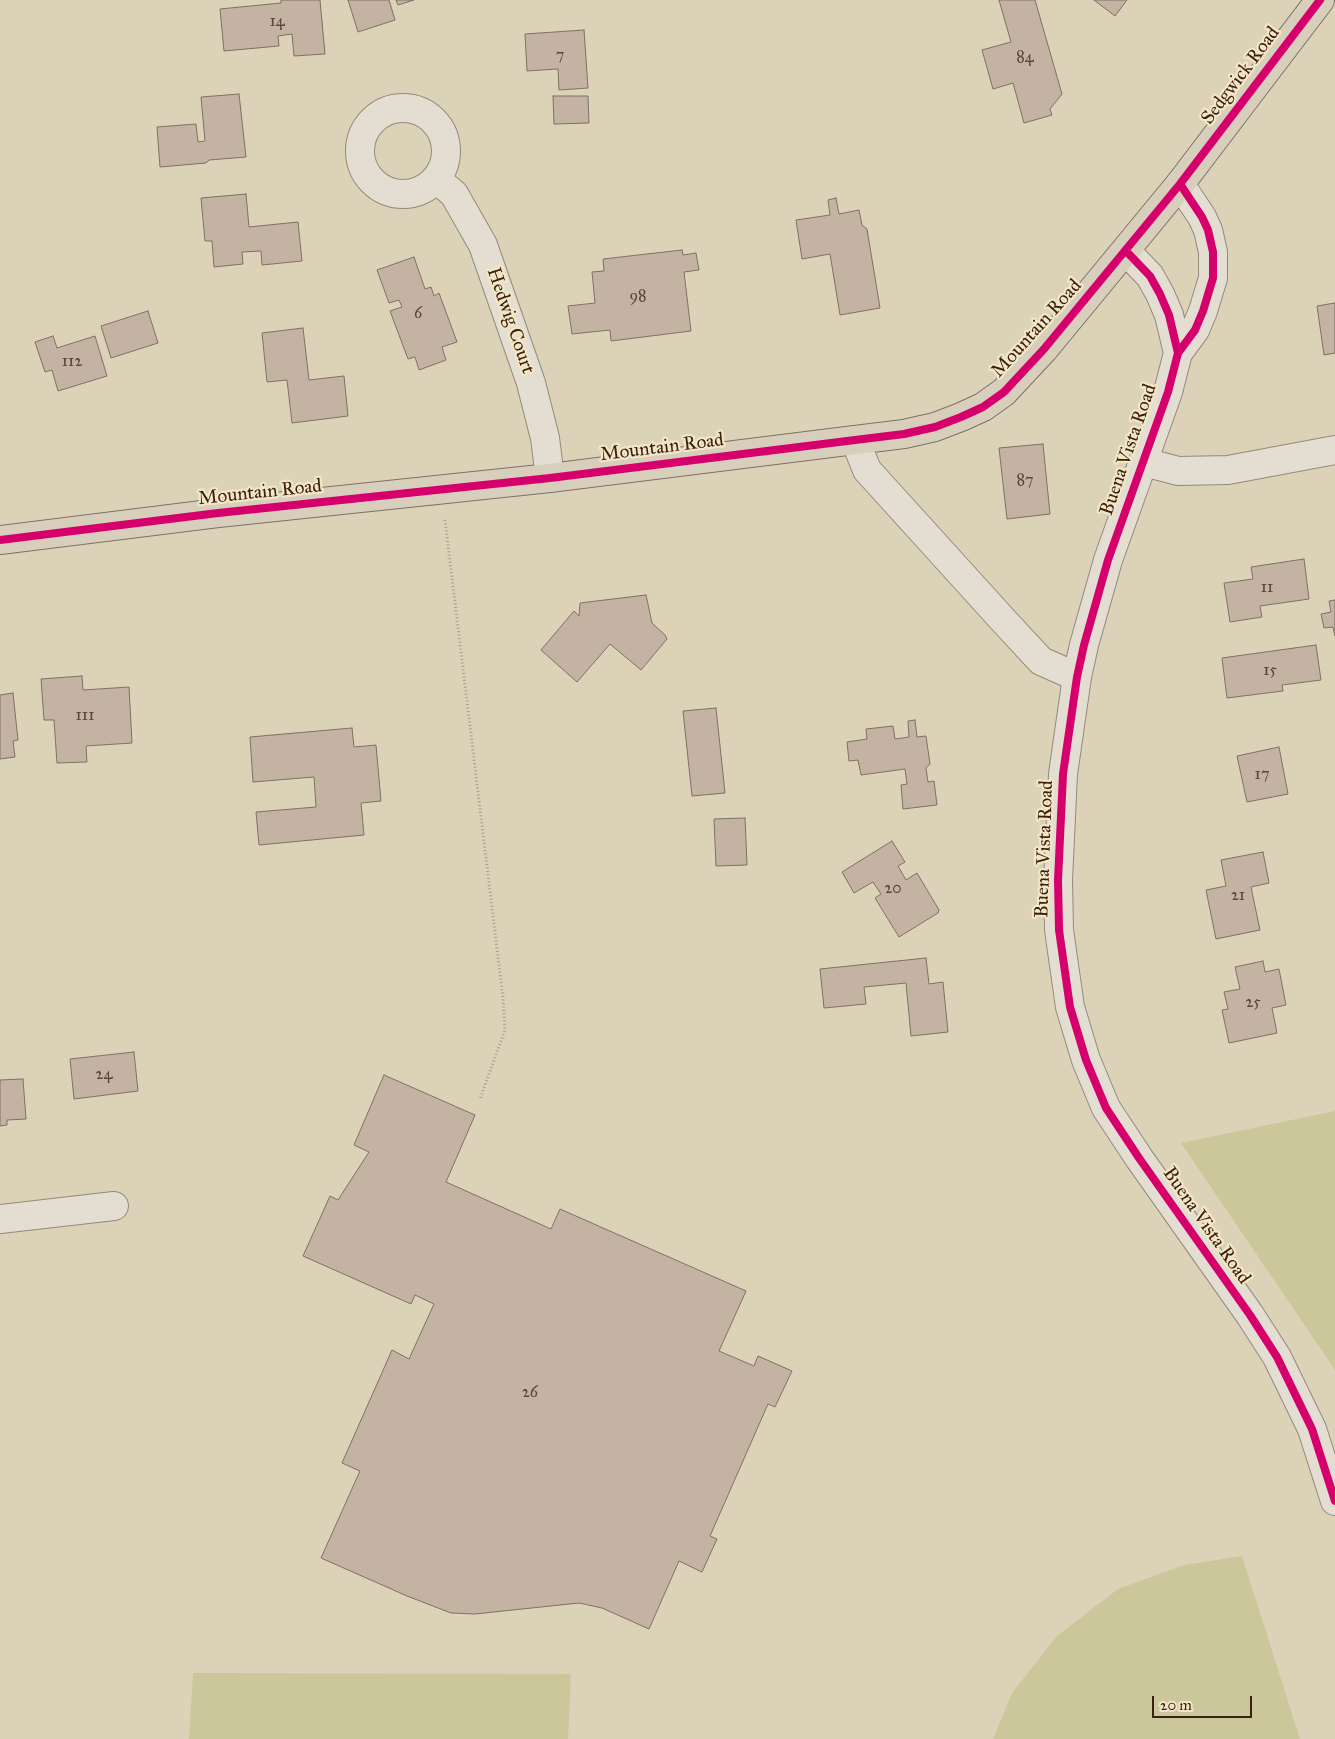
<!DOCTYPE html>
<html>
<head>
<meta charset="utf-8">
<style>
	body { margin:0 }
	#map { position:relative; width:1335px; height:1739px; overflow:hidden; background:#dcd2b8; font-family:"IM FELL Great Primer",serif }
	canvas { display:block }
	.scale { position:absolute; left:1152px; top:1696px; width:100px; height:22px; box-sizing:border-box; border:2px solid #3c200f; border-top:0; padding-left:6px; font-size:15px; line-height:18px; white-space:nowrap; color:#3c200f; -webkit-text-stroke:4px #f2e6c7; paint-order:stroke }
</style>
</head>
<body>
<div id="map">
<canvas width="1335" height="1739"></canvas>
<div class="scale">20 m</div>
</div>
<script>
const context = document.querySelector('canvas').getContext('2d');
context.lineJoin = 'round';
function paint(path, color) { context.fillStyle = color; context.fill(path, 'evenodd'); }
const poly = rows => new Path2D(rows.map(r => 'M' + r).join(''));
function trace(path, color, width, dash) { context.strokeStyle = color; context.lineWidth = width; context.lineCap = dash ? 'butt' : 'round'; context.setLineDash(dash || []); context.stroke(path); }
function drawText(font, color, halo, rows, align = 'center') {
  context.font = font + ' "IM FELL Great Primer",serif'; context.lineWidth = 4.5; context.setLineDash([]); context.textBaseline = 'middle'; context.strokeStyle = halo; context.fillStyle = color; for (const [text, x, y, turn = 0] of rows) {
    context.save(); context.translate(x, y); context.rotate((+turn || 0) * Math.PI / 180); context.textAlign = isNaN(turn) ? turn : align; if (halo) context.strokeText(text, 0, 0); context.fillText(text, 0, 0); context.restore();
  }
}
const green = poly([
	[1335,1111,1335,1370,1181,1143],
	[1242,1556,1300,1739,993,1739,1012,1693,1057,1636,1118,1589,1184,1565],
	[193,1673,571,1674,568,1739,189,1739]
]);
const building = poly([
	[281,0,320,0,325,54,294,56,292,34,278,36,279,46,224,51,220,9,281,3,281,0],
	[348,0,389,0,395,20,358,32,348,0],
	[396,0,414,0,398,5,396,0],
	[999,0,1035,0,1062,94,1050,109,1052,115,1024,123,1013,83,993,89,982,50,1011,42,999,0],
	[1094,0,1127,0,1115,16,1094,0],
	[584,30,588,88,559,90,558,69,527,71,525,34,584,30],
	[239,94,246,157,209,160,206,163,160,167,157,127,196,124,198,142,205,141,201,97,239,94],
	[553,96,588,96,589,123,554,124,553,96],
	[246,194,249,227,298,222,302,261,262,265,261,251,242,252,243,264,214,267,212,241,205,241,201,198,246,194],
	[836,198,839,214,859,210,862,225,867,229,880,308,840,315,830,254,802,259,796,220,830,215,828,200,836,198],
	[682,250,683,255,696,253,699,270,684,272,691,331,611,341,610,330,572,334,568,306,595,303,592,272,604,271,603,259,682,250],
	[414,257,425,289,431,287,434,296,439,293,457,342,442,347,446,360,419,370,415,357,408,359,390,311,402,307,399,300,389,303,377,270,414,257],
	[1335,303,1335,353,1324,355,1317,306,1335,303],
	[148,311,158,343,111,358,101,326,148,311],
	[303,328,309,380,344,376,348,416,292,423,287,380,267,382,262,333,303,328],
	[53,336,57,348,95,336,107,376,58,391,52,370,45,372,35,342,53,336],
	[1043,444,1050,514,1007,519,999,448,1043,444],
	[1304,559,1309,599,1260,606,1262,617,1230,622,1224,583,1253,579,1251,567,1304,559],
	[646,595,652,623,665,635,667,639,641,670,610,644,577,682,541,650,574,611,579,616,580,603,646,595],
	[1335,600,1335,636,1333,627,1324,628,1321,614,1331,612,1329,601,1335,600],
	[1316,645,1321,680,1282,685,1283,691,1227,698,1222,658,1316,645],
	[82,676,83,690,129,687,132,743,86,746,87,762,57,763,54,720,44,720,41,679,82,676],
	[13,693,18,740,13,741,15,757,0,759,0,695,13,693],
	[716,708,725,793,692,796,683,711,716,708],
	[915,720,917,737,926,736,930,764,926,768,928,782,934,781,937,805,903,809,901,785,907,784,905,769,861,775,858,760,849,761,847,742,867,739,866,729,893,726,895,739,909,737,908,721,915,720],
	[352,728,354,747,376,745,381,801,361,803,364,835,259,845,256,812,316,807,314,777,253,782,250,737,352,728],
	[1279,747,1288,794,1247,802,1237,756,1279,747],
	[745,818,747,865,716,866,714,819,745,818],
	[892,841,905,862,898,866,906,880,917,873,939,910,938,913,899,937,875,898,881,894,873,882,854,893,842,872,892,841],
	[1263,852,1269,883,1251,887,1260,930,1216,939,1206,890,1226,886,1221,860,1263,852],
	[926,958,929,984,943,982,948,1032,911,1036,906,983,864,987,866,1004,824,1008,820,969,926,958],
	[1263,961,1265,972,1279,969,1286,1005,1272,1008,1277,1033,1229,1043,1222,1010,1228,1009,1224,992,1240,989,1235,967,1263,961],
	[134,1052,138,1091,74,1099,70,1059,134,1052],
	[384,1075,475,1115,446,1182,551,1229,560,1209,746,1291,719,1351,754,1366,758,1356,792,1371,775,1407,768,1404,710,1536,717,1539,702,1572,679,1561,649,1629,602,1608,579,1603,475,1614,451,1613,407,1596,321,1558,360,1471,342,1463,392,1350,409,1359,434,1304,415,1295,411,1304,303,1256,330,1196,338,1200,369,1152,354,1145,384,1075],
	[23,1079,26,1119,7,1120,7,1125,0,1126,0,1080,23,1079]
]);
const path = poly([
	[445,520,503,998,505,1030,480,1099]
]);
const minor = poly([
	'360 151a43 43 0 1 1 86 0a43 43 0 1 1-86 0Z',
	[436,179,454,194,483,245,531,383,545,438,550,478],
	[1180,184,1202,217,1208,230,1213,252,1213,278,1203,311,1195,330,1178,353,1168,392,1108,560,1084,645,1077,677,1063,774,1058,880,1059,930,1070,1007,1086,1060,1106,1108,1139,1158,1250,1315,1277,1357,1312,1429,1335,1501],
	[1126,251,1150,276,1160,294,1169,315,1178,353],
	[855,440,867,470,1003,620,1041,661,1077,677],
	[1144,462,1178,471,1228,470,1335,450],
	[0,1219,114,1206]
]);
const major = poly([
	[0,540,218,513,550,478,855,440,904,434,935,427,961,417,983,407,1004,392,1044,349,1180,184,1320,0]
]);
const cycleway = poly([
	[1180,184,1202,217,1208,230,1213,252,1213,278,1203,311,1195,330,1178,353,1168,392,1108,560,1084,645,1077,677,1063,774,1058,880,1059,930,1070,1007,1086,1060,1106,1108,1139,1158,1250,1315,1277,1357,1312,1429,1335,1501],
	[1126,251,1150,276,1160,294,1169,315,1178,353],
	[0,540,218,513,550,478,855,440,904,434,935,427,961,417,983,407,1004,392,1044,349,1180,184,1320,0]
]);
const numberNames = [
	["14",277,22],
	["7",560,56],
	["84",1025,58],
	["98",638,297],
	["6",418,314],
	["112",72,362],
	["87",1025,481],
	["11",1267,588],
	["15",1270,671],
	["111",85,716],
	["17",1262,775],
	["20",893,889],
	["21",1238,896],
	["25",1253,1003],
	["24",104,1075],
	["26",530,1393]
];
const streetNames = [
	["Sedgwick Road",1241,76,-53],
	["Hedwig Court",510,321,71],
	["Mountain Road",1037,329,-48],
	["Mountain Road",662,448,-7],
	["Buena Vista Road",1129,450,-71],
	["Mountain Road",260,493,-6],
	["Buena Vista Road",1045,849,-88],
	["Buena Vista Road",1206,1226,55]
];
paint(green, '#ccc69b');
paint(building, '#c4b2a3');
trace(building, '#7c7263', 1);
trace(minor, '#938a79', 30);
trace(major, '#7c7263', 30);
trace(path, '#a59d92', 3, [1, 2.5]);
trace(minor, '#e3ded1', 28);
trace(major, '#d7cfbc', 28);
trace(cycleway, '#d6006c', 8);
drawText('16px', '#5e4434', null, numberNames);
drawText('19px', '#3c200f', '#f2e6c7', streetNames);
</script>
</body>
</html>
